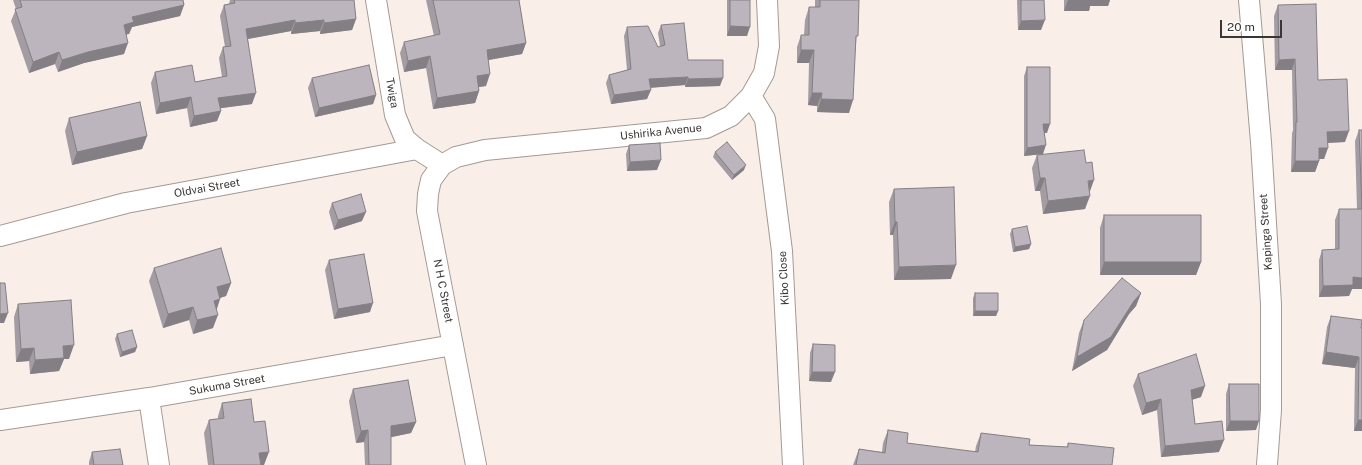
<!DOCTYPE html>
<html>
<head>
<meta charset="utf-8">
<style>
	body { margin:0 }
	#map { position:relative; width:1362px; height:465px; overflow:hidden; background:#faeee9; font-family:"Public Sans",sans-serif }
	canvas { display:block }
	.scale { position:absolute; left:1220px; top:20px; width:62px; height:18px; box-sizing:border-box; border:2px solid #3a3634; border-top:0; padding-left:5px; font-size:12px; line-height:14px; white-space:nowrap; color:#3a3634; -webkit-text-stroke:3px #fff; paint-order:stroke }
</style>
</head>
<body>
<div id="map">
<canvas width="1362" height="465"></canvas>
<div class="scale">20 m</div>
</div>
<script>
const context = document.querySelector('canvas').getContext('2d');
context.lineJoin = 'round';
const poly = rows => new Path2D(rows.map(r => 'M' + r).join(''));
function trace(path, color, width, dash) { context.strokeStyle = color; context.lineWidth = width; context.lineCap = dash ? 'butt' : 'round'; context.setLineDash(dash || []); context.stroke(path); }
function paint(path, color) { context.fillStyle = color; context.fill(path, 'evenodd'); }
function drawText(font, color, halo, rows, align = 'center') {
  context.font = font + ' "Public Sans",sans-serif'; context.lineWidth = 4; context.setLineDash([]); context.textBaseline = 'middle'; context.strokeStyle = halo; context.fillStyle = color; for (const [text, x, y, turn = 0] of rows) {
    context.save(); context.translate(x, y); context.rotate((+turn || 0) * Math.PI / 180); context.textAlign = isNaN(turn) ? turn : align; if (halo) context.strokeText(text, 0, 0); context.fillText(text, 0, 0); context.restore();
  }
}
const minor = poly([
	[376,0,395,115,405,139,417,149,442,165],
	[1249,0,1261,142,1271,304,1271,410,1267,465],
	[751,96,765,119,782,251,793,465],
	[0,236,126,203,417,149],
	[149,398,159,465],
	[0,420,149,398,453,345],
	[476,465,427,211,428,194,431,180,442,165,456,157,485,150,706,128,731,116,751,96,764,73,769,46,767,0]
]);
const wall = poly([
	[13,0,183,0,184,5,180,16,132,27,129,34,127,34,124,54,84,63,58,72,55,64,29,73,11,21,16,9],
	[230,0,354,0,356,19,352,30,320,34,320,31,291,34,291,31,248,39,252,104,220,108,221,111,217,121,190,127,187,108,156,114,151,83,155,72,195,82,222,77,219,58,223,47,225,47,220,16,224,5,229,4],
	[426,0,519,0,526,43,522,54,488,60,486,86,478,87,479,91,475,103,433,109,426,68,404,72,400,53,404,42,434,36],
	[727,0,750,0,747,36,727,36],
	[815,0,859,0,856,43,849,113,817,112,817,106,808,105,809,63,797,63,797,47,801,35,804,35,805,20,809,7,815,7],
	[1017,0,1044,0,1041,30,1018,30],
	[1064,0,1110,0,1108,6,1090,6,1089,11,1064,11],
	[1278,5,1318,80,1345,142,1328,143,1324,159,1319,159,1319,161,1315,172,1291,172,1292,133,1293,130,1292,70,1275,70,1274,16],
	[661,25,688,60,720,86,685,87,685,85,650,88,647,99,611,104,606,83,609,75,627,70,624,36,627,27,658,47,660,46,658,33],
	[1027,67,1047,133,1044,133,1043,154,1024,156,1024,76],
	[312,78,376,95,373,104,315,117,308,88],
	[69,118,147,136,142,149,72,165,65,131],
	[1359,130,1362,130,1362,289,1352,289,1349,296,1319,297,1319,260,1322,250,1335,249,1335,220,1339,209,1357,209,1355,141],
	[629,145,657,170,627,171,626,154],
	[715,152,744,170,732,180,713,157],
	[1037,155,1086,163,1089,193,1085,209,1043,214,1040,191,1035,191,1032,168],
	[894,189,951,279,894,280,893,235,890,235,889,202],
	[332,203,362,221,334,230,329,212],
	[1104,215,1201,262,1196,275,1100,275,1100,228],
	[1012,229,1031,244,1029,249,1013,252,1010,234],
	[329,260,370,312,334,319,325,270],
	[154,268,231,283,226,296,220,298,216,309,213,328,193,334,189,320,163,328,149,281],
	[975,293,998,311,996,316,973,316,973,298],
	[1141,293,1136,306,1129,314,1107,350,1072,371,1079,333,1084,320],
	[18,304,69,359,64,359,59,371,30,374,29,361,16,362,14,317],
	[1331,316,1362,328,1362,431,1354,431,1355,368,1322,364,1327,327],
	[117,334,137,347,135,352,120,357,115,339],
	[813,344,831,382,809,381,810,353],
	[1138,374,1201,397,1192,400,1195,424,1219,452,1161,457,1157,410,1142,415,1133,386],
	[1229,384,1256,430,1226,431,1226,394],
	[353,389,416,422,411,433,391,437,391,465,365,465,364,442,356,443,349,401],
	[222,403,254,422,264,465,208,465,204,433,209,420,218,419,218,416],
	[888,430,907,443,975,452,976,446,981,433,1029,445,1067,447,1068,443,1112,465,853,465,859,449,882,452,883,443],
	[92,452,123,465,89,465,89,462]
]);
const shadedWall = poly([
	[1068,0,1110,0,1108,6,1090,6,1089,11,1064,11],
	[184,5,180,16,132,27,129,34,120,36,124,25,132,17],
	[356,19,352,30,320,34,324,23],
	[295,20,291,31,242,40,246,29],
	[324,20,320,31,291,34,295,23],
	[1045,20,1041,30,1018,30,1021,21],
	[730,26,750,27,747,36,727,36],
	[128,43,124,54,84,63,58,72,62,60,88,52],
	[526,43,522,54,483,61,487,50],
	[801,50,814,50,809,63,797,63],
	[59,52,55,64,29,73,33,62],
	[430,56,426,68,404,72,408,61],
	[1295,59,1292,70,1275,70,1279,60],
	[490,74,486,86,472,88,477,76],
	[688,77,685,85,646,88,649,79],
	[723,78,720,86,685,87,688,79],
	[651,90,647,99,611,104,614,95],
	[479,91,475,103,433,109,437,98],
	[256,93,252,104,215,109,218,98],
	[812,93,822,93,817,106,808,105],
	[376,95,373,104,315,117,319,108],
	[191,97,187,108,156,114,160,103],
	[821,99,853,100,849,113,817,112],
	[221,111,217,121,190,127,194,116],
	[1043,124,1050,124,1047,133,1040,133],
	[1349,131,1345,142,1323,143,1327,132],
	[147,136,142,149,72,165,77,152],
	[1046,145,1043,154,1024,156,1027,148],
	[1319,148,1328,148,1324,159,1315,159],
	[661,160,657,170,627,171,630,162],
	[1295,161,1319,161,1315,172,1291,172],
	[746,165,744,170,732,180,734,175],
	[1040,178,1045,178,1040,191,1035,191],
	[1094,180,1089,194,1088,181],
	[1090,196,1085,209,1043,214,1048,201],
	[366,212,362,221,334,230,338,220],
	[895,222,897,222,893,235,890,235],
	[1031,244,1029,249,1013,252,1015,247],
	[1104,262,1201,262,1196,275,1100,275],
	[956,265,951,279,894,280,899,267],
	[1353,277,1362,278,1362,289,1352,289,1349,296,1319,297,1323,286],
	[231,283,226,296,212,300,217,287],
	[1141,293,1136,306,1129,314,1107,350,1072,371,1077,357,1134,301],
	[220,299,216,312,214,301],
	[373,303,370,312,334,319,338,309],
	[193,307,189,320,163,328,168,314],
	[975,311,998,311,996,316,973,316],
	[8,313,4,323,0,323,0,314],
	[218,315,213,328,193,334,197,320],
	[74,345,69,359,64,359,59,371,30,374,35,360,63,346],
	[137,347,135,352,120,357,122,352],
	[34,348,29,361,16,362,21,349],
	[1326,352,1359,357,1355,368,1322,364],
	[812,372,835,372,831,382,809,381],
	[1205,386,1201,397,1187,401,1191,390],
	[1161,399,1157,410,1142,415,1146,403],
	[1358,420,1362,420,1362,431,1354,431],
	[1230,421,1259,421,1256,430,1226,431],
	[416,422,411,433,387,438,391,426],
	[368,430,364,442,356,443,361,431],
	[1224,440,1219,452,1161,457,1165,446],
	[269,452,264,465,255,465,259,453]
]);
const building = poly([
	[20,0,183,0,184,5,132,17,134,22,124,25,128,43,88,52,62,60,59,52,33,62,15,9,22,7,20,0],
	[234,0,354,0,356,19,324,23,324,20,295,23,295,20,246,29,256,93,218,98,221,111,194,116,191,97,160,103,155,72,192,65,195,82,227,76,223,47,231,46,224,5,235,3,234,0],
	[433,0,519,0,526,43,487,50,490,74,477,76,479,91,437,98,430,56,408,61,404,42,440,34,433,0],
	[730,0,750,0,750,27,730,26,730,0],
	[820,0,859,0,858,36,856,36,853,100,821,99,822,93,812,93,814,50,801,50,801,35,809,35,809,7,820,7,820,0],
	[1021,0,1044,0,1045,20,1021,21,1021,0],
	[1316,4,1318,80,1347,79,1349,131,1327,132,1328,148,1319,148,1319,161,1295,161,1296,122,1297,122,1295,59,1279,60,1278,5,1316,4],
	[684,23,688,60,723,60,723,78,688,79,688,77,649,79,651,90,614,95,609,75,631,69,627,27,648,26,658,47,665,45,661,25,684,23],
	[369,65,376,95,319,108,312,78,369,65],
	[1027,67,1050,67,1050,124,1043,124,1046,145,1027,148,1027,67],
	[140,102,147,136,77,152,69,118,140,102],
	[1359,130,1362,130,1362,278,1353,277,1353,285,1323,286,1322,250,1339,249,1339,209,1362,209,1359,130],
	[727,142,746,165,734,175,715,152,727,142],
	[660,143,661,160,630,162,629,145,660,143],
	[1084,150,1086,163,1092,162,1094,180,1088,181,1090,196,1048,201,1045,178,1040,178,1037,155,1084,150],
	[954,187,956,265,899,267,897,222,895,222,894,189,954,187],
	[361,194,366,212,338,220,332,203,361,194],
	[1104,215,1201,215,1201,262,1104,262,1104,215],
	[1027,226,1031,244,1015,247,1012,229,1027,226],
	[221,248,231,283,217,287,220,299,214,301,218,315,197,320,193,307,168,314,154,268,221,248],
	[364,254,373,303,338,309,329,260,364,254],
	[1122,278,1141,293,1134,301,1111,337,1077,357,1084,320,1122,278],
	[0,283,5,283,8,313,0,314,0,283],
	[975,293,998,293,998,311,975,311,975,293],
	[71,300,74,345,63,346,64,358,35,360,34,348,21,349,18,304,71,300],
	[1331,316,1362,320,1361,328,1362,328,1362,420,1358,420,1359,357,1326,352,1331,316],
	[132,330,137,347,122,352,117,334,132,330],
	[813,344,835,345,835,372,812,372,813,344],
	[1196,354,1205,386,1191,390,1195,424,1222,421,1224,440,1165,446,1161,399,1146,403,1138,374,1196,354],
	[408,380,416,422,391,426,391,465,369,465,368,430,361,431,353,389,408,380],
	[1229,384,1259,384,1259,421,1230,421,1229,384],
	[251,399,254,422,265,421,269,452,259,453,261,465,214,465,209,420,224,418,222,403,251,399],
	[888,430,908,433,907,443,978,452,981,433,1030,439,1029,445,1068,447,1068,443,1114,448,1112,465,856,465,859,449,885,453,888,430],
	[120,449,123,465,94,465,92,452,120,449]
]);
const streetNames = [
	["Twiga",392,93,80],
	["Ushirika Avenue",661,132,-6],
	["Oldvai Street",207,188,-10],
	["Kapinga Street",1266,232,-94],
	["Kibo Close",784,278,-93],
	["N H C Street",443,291,79],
	["Sukuma Street",227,385,-10]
];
trace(minor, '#a49a95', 22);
trace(minor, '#fff', 20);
paint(wall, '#a39ca3');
paint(shadedWall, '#847f84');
paint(building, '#bdb5bd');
trace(building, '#847f84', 1);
drawText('11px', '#3a3634', '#fff', streetNames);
</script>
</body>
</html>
